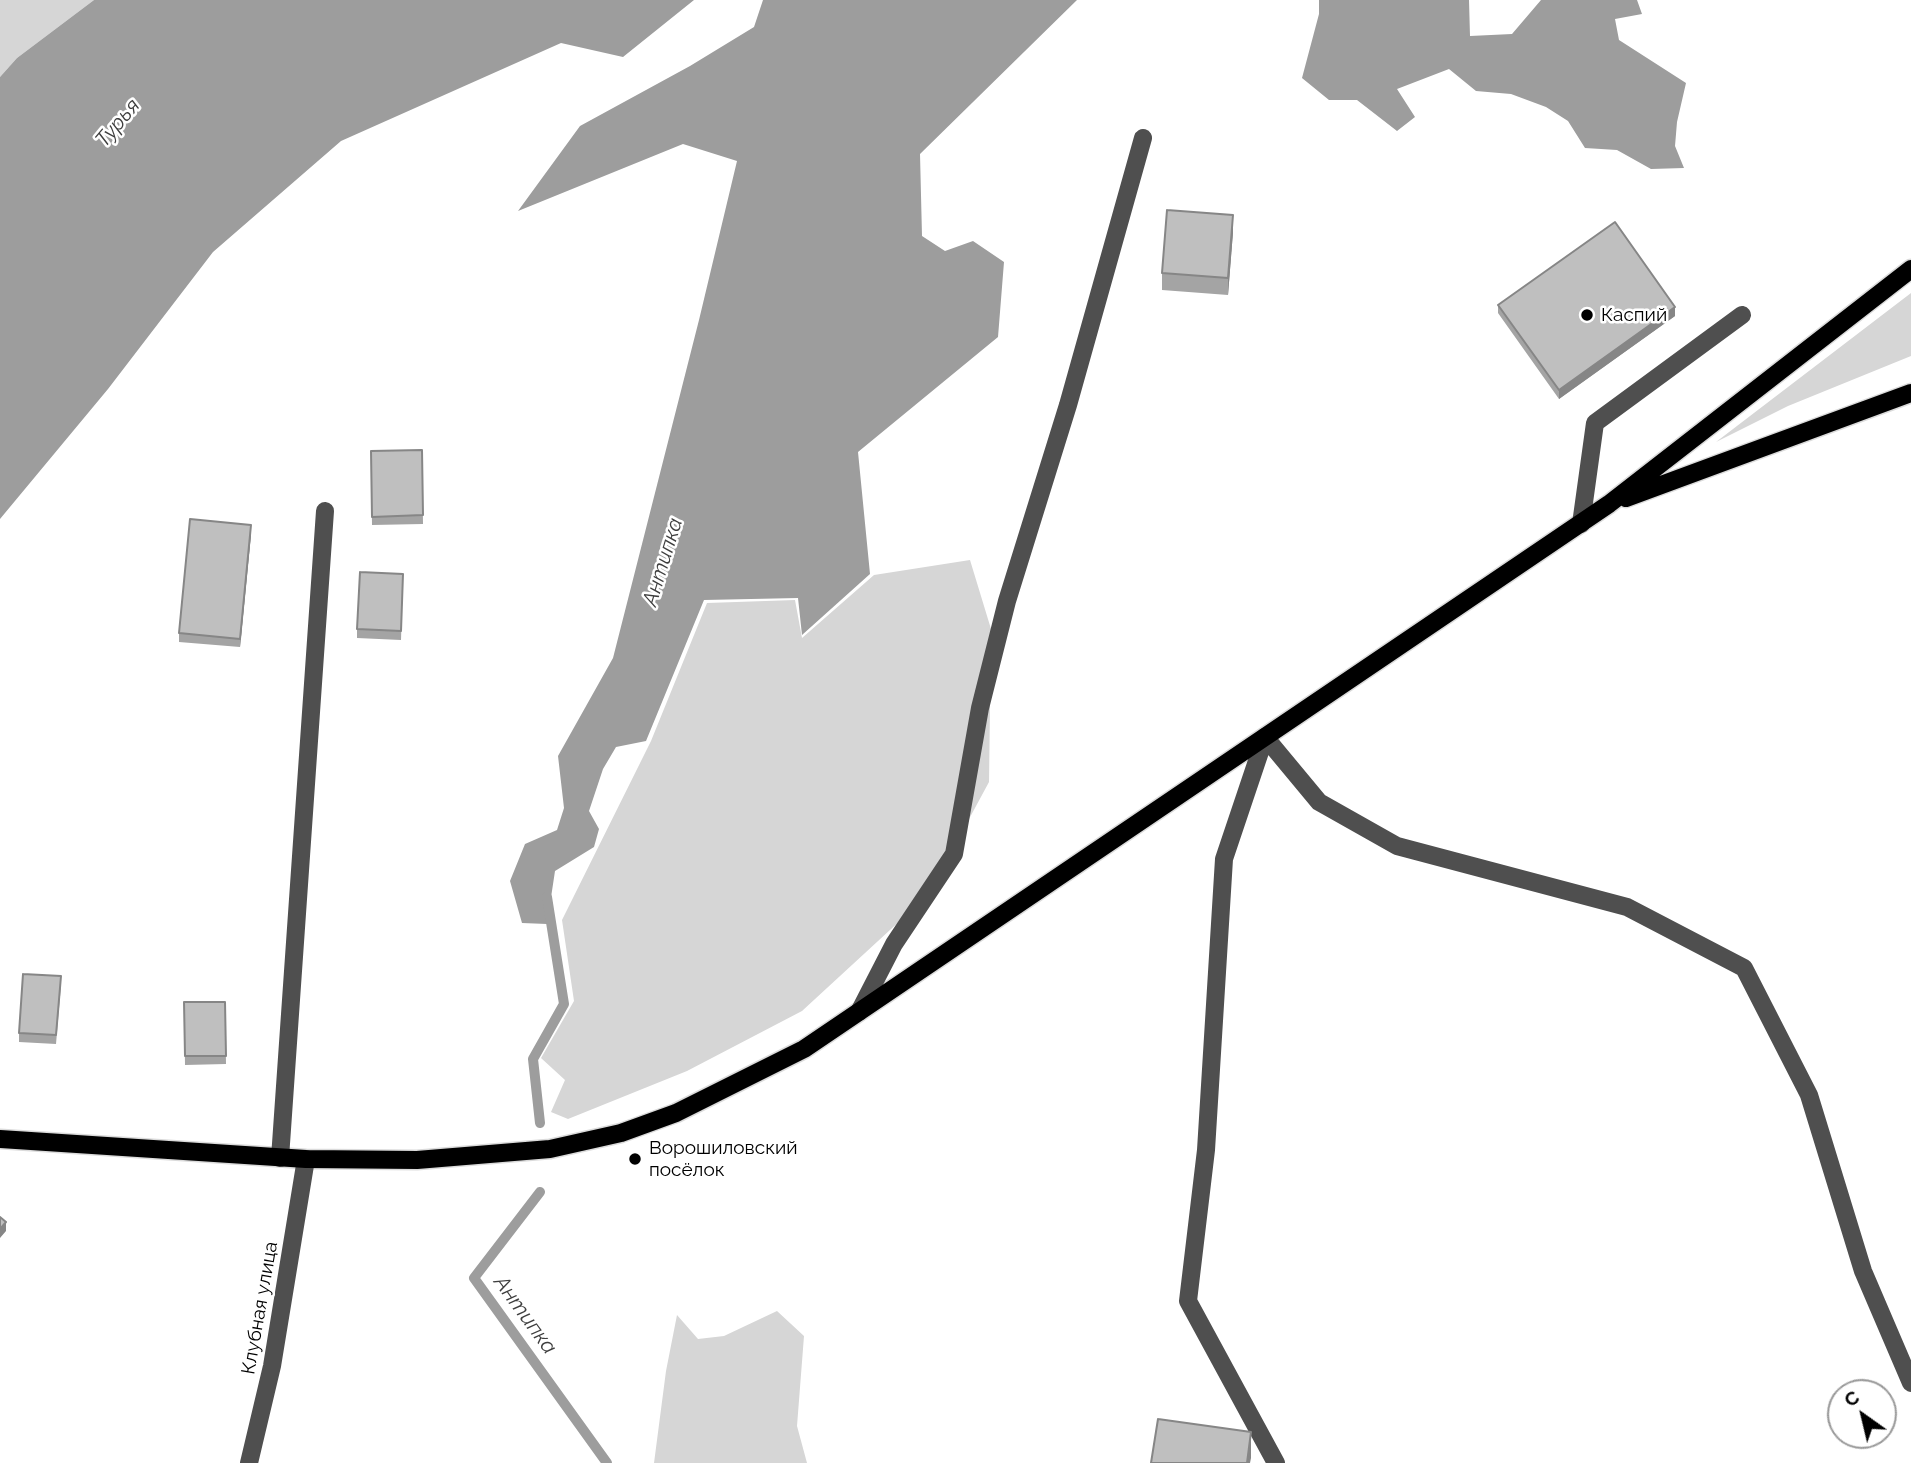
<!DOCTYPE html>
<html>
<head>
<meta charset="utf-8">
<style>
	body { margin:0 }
	#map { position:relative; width:1911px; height:1463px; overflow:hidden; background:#fff; font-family:Raleway,sans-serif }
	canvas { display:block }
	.north { position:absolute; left:1827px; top:1379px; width:70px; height:70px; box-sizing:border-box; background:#fff; border:2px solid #999; border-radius:50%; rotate:326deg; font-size:19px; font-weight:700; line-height:28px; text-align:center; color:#000 }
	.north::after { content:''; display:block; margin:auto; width:24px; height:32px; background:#000; clip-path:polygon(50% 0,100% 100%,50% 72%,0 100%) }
</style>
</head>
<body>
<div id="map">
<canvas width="1911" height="1463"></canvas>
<div class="north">С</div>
</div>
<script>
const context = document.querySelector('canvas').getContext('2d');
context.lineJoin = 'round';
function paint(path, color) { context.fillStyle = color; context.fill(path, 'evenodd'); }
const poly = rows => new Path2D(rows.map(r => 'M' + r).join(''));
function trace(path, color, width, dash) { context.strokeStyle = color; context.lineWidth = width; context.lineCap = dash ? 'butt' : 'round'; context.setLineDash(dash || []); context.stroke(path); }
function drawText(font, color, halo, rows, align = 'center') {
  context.font = font + ' Raleway,sans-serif'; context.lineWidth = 5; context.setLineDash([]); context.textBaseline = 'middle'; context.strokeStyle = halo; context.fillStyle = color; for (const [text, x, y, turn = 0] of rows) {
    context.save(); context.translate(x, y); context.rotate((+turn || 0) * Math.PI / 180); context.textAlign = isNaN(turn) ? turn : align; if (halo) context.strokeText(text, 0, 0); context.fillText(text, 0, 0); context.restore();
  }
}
const green = poly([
	[0,0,94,0,17,58,0,77],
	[1911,293,1911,356,1788,406,1716,442],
	[970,560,991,629,989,782,928,895,802,1011,687,1071,568,1119,551,1112,565,1080,541,1058,574,1001,562,920,651,741,707,603,795,600,802,638,874,575],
	[777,1311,804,1336,797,1426,807,1463,654,1463,666,1371,677,1315,698,1339,724,1336]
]);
const water = poly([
	[94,0,694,0,623,57,561,43,341,141,213,252,108,389,0,519,0,77,17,58],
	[763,0,1077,0,920,154,922,236,945,251,973,241,1004,262,998,337,858,452,870,574,802,635,798,598,704,600,646,741,616,747,603,769,589,811,599,829,594,847,555,871,547,924,522,923,510,881,525,844,557,830,564,808,558,756,613,658,699,320,737,161,683,144,518,211,580,126,690,66,754,27],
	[1319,0,1469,0,1470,36,1512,34,1541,0,1637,0,1642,14,1615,19,1619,40,1686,83,1677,122,1675,146,1684,168,1651,169,1617,150,1585,148,1568,121,1546,107,1511,94,1476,91,1449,69,1397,89,1415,117,1397,131,1357,100,1329,100,1302,78,1319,14]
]);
const stream = poly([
	[540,1123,533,1059,564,1004,547,897],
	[540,1192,474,1278,607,1463]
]);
const minor = poly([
	[1581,524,1595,423,1742,315],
	[1265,737,1319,802,1397,846,1627,907,1744,968,1809,1095,1863,1271,1911,1383],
	[1265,737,1224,859,1206,1150,1188,1301,1276,1463],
	[859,1012,894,944,954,854,980,708,1007,601,1068,405,1143,138],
	[280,1158,325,511],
	[249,1463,272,1366,306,1159]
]);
const major = poly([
	[1626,498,1911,393],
	[0,1139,306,1159,417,1160,550,1149,621,1133,676,1113,804,1049,1609,504,1911,269]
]);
const wall = poly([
	[1233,232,1228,295,1162,290,1162,273],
	[1498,305,1675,316,1559,399,1498,313],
	[422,450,423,524,372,525,371,451],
	[251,534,240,647,179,642,179,633],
	[403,574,401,640,357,638,357,629],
	[61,985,56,1044,19,1042,19,1033],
	[184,1002,225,1002,226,1064,185,1065]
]);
const shadedWall = poly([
	[1233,215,1233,232,1228,295,1228,278],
	[1675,307,1675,316,1559,399,1559,390],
	[251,525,251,534,240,647,240,639],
	[6,1222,6,1231,0,1238,0,1229],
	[1251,1432,1251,1458,1250,1463,1247,1463]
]);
const building = poly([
	[1167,210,1233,215,1228,278,1162,273,1167,210],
	[1615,222,1675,307,1559,390,1498,305,1615,222],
	[422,450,423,515,372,517,371,451,422,450],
	[190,519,251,525,240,639,179,633,190,519],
	[360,572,403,574,401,631,357,629,360,572],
	[23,974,61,976,56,1035,19,1033,23,974],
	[184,1002,225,1002,226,1056,185,1056,184,1002],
	[0,1217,6,1222,0,1229,0,1217],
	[1158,1419,1251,1432,1247,1463,1151,1463,1158,1419]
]);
const markers = [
	[1587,315,7,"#000"],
	[635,1159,7,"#000"]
];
const poiNames = [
	["Каспий",1601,315],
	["Ворошиловский",649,1148],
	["посёлок",649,1170]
];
const streetNames = [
	["Клубная улица",260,1308,-80]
];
const waterNames = [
	["Турья",118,123,-50],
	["Антипка",663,562,-73],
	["Антипка",525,1315,54]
];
paint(green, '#d6d6d6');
paint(water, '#9d9d9d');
trace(stream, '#9d9d9d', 10);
trace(major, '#dbdbdb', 21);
trace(minor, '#4f4f4f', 18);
trace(major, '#000', 18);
paint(wall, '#a4a4a4');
paint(shadedWall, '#868686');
paint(building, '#bfbfbf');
trace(building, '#868686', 2);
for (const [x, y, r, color] of markers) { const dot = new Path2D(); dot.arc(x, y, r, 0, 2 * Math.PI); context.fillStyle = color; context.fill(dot); trace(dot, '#fff', 2.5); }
drawText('19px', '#000', '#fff', poiNames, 'left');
drawText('19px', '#000', '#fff', streetNames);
drawText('italic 21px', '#3e3e3e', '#fff', waterNames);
</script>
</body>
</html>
